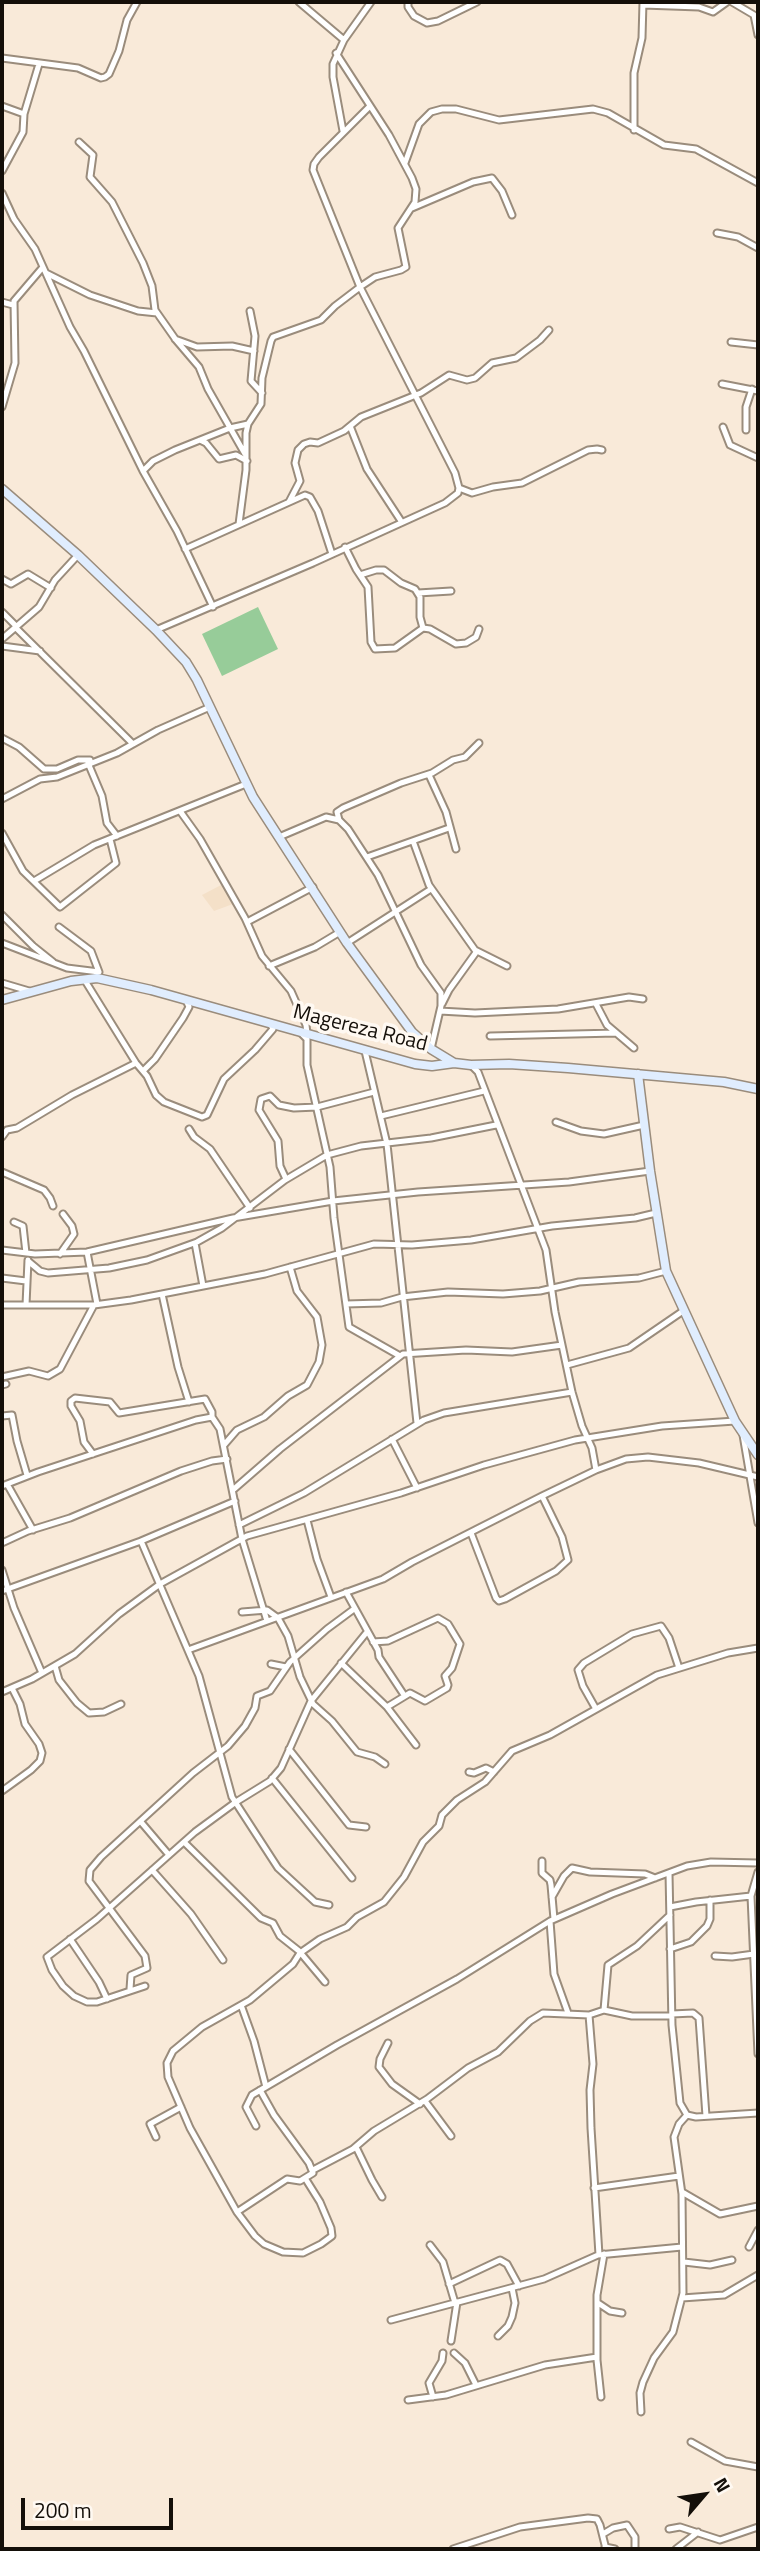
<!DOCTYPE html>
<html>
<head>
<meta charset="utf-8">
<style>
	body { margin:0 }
	#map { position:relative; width:760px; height:2551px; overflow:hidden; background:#f9ead9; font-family:"Titillium Web",sans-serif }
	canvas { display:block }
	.frame { position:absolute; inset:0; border:4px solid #140f09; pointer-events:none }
	.north { position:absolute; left:669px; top:2460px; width:70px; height:70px; -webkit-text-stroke:5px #fff9f2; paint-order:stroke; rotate:61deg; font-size:19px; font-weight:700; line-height:28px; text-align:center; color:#140f09 }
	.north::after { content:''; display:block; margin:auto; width:24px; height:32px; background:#140f09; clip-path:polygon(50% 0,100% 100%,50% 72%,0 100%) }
	.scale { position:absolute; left:21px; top:2498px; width:152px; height:32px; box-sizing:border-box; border:4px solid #140f09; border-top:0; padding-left:9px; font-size:21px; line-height:24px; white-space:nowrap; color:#140f09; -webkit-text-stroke:5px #fff9f2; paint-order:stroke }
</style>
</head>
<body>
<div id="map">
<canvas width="760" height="2551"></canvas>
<div class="frame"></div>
<div class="north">N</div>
<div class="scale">200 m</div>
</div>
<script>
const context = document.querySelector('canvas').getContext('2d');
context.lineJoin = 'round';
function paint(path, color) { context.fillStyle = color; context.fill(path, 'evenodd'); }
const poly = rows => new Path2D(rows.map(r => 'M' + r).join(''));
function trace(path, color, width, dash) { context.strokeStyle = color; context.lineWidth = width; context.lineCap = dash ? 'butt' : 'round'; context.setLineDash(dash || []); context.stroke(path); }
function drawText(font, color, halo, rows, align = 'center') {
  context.font = font + ' "Titillium Web",sans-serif'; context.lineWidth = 7; context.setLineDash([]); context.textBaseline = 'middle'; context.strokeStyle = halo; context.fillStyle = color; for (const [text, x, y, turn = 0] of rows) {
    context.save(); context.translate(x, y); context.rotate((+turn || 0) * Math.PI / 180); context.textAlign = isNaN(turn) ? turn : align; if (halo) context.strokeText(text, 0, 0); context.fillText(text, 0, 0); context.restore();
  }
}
const built = poly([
	[223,884,233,904,214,911,202,895]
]);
const green = poly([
	[258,607,278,649,222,676,202,634]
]);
const street = poly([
	[299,2,344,40],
	[408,2,408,7,414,16,427,23,438,21,477,2],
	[732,2,754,15,758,35],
	[643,5,699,7,713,12,727,2],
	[2,58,78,68,101,78,105,77,109,74,119,51,127,20,137,2],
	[2,106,24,114],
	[634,130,634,73,642,38,643,2],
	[343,131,333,77,333,64,344,40,371,2],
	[79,142,93,155,90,177,112,202,143,263,152,286,155,310,176,340,199,367,208,389,245,454],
	[405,163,419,124,431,112,442,109,456,109,499,120,593,109,608,113,664,145,696,149,758,183],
	[2,171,23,132,24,114,39,64],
	[2,193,14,219,35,249,70,327,84,351,143,471,177,531,213,607],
	[412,208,473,182,492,178,502,191,512,215],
	[717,233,738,237,758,248],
	[46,273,90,295,138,311,157,313],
	[2,302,13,305],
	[250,311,255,336,251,381,262,393],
	[175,339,197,347,232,346,254,351],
	[731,342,758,345],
	[722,384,758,391],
	[2,407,15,363,14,301,43,267],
	[350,426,367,469,401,521],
	[723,427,730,445,758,458],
	[746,430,746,407,752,389],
	[200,440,206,443,219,459,236,455,247,461],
	[143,471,153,461,175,450,230,428,248,424],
	[459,488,472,493,493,487,522,483,588,450,597,449,602,450],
	[289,502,300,481,295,463,298,450,304,444,310,442,318,443,344,431,361,417,421,393,449,375,467,380,475,378,492,363,516,358,540,340,549,330],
	[239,524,246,470,246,433,248,424,261,404,262,378,271,341,273,337,321,320,335,306,360,287,313,170,314,164,319,157,370,106],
	[345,547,356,569,368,587,371,642,375,649,395,648,423,628,430,629,456,644,466,643,476,637,479,629],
	[185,549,305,495,310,497,318,511,332,554],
	[360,575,376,570,384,570,401,583,415,589,420,597,420,617,423,628],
	[2,579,11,584,28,574,51,588],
	[418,593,451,591],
	[2,612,16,626],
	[15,627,133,744],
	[156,630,313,563,445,503,458,493,459,488,455,473,360,287,375,277,401,270,406,267,398,228,415,202,416,189,412,178,389,135,336,53],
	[2,639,39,607,55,580,78,555],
	[2,646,40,651],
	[2,738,19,747,44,769,57,769,78,760,90,760],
	[88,763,102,796,107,823,117,836],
	[429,775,446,812,456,849],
	[2,799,40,779,57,777,117,753,158,730,210,707],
	[180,811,200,839,245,918,262,956,291,991,306,1025,307,1033,302,1034,307,1039,307,1065,330,1167,334,1218,349,1327,400,1356],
	[339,820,337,812,343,808,401,783,432,773,453,760,465,757,479,743],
	[2,833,23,871,60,907,116,863,110,839],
	[279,837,326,817,339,820,348,829,378,875,421,965,441,993,441,1006,431,1049],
	[413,841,429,885,475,950,507,966],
	[367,857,449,828],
	[34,881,94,845,246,784],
	[2,915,33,946,53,962],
	[247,922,313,887],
	[59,927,91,951,99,972],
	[2,943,67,968,99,972],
	[347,943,431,889],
	[269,966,315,947,340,932],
	[84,979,136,1063,147,1076,156,1095,164,1102,202,1117,207,1115,224,1079,255,1050,273,1029,271,1025],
	[2,983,29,991],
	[442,1004,449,990,477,951],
	[596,1004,607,1025,634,1048],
	[440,1011,475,1013,558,1009,629,997,643,999],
	[490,1036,616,1033],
	[365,1051,387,1144,417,1423],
	[471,1065,478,1072,546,1250,555,1312,572,1392,582,1426,592,1448,596,1470],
	[143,1071,155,1059,183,1018,189,1007,186,1000],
	[381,1116,484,1091],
	[556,1122,581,1131,604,1134,644,1125],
	[189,1129,194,1137,210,1149,250,1208],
	[2,1137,7,1130,17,1128,72,1095,136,1063],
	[2,1172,44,1190,50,1198,53,1206],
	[286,1179,280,1166,278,1141,259,1110,261,1099,270,1096,279,1105,294,1108,317,1107,374,1092],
	[14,1222,23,1226,26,1253],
	[195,1243,203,1286],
	[2,1250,35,1254,87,1252,233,1218,333,1201,418,1192,569,1182,650,1171],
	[87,1252,97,1304],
	[60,1254,74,1234,72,1226,63,1214],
	[28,1261,40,1271,48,1273,109,1268,147,1260,197,1242,222,1228,285,1180,327,1155,361,1146,431,1138,496,1125],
	[2,1278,26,1281],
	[162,1294,178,1367,189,1402],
	[346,1304,381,1303,402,1297,448,1292,503,1294,540,1291,579,1282,639,1278,666,1271],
	[2,1305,94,1305,131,1300,265,1274,374,1244,412,1245,471,1240,552,1226,635,1218,656,1213],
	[26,1305,28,1260],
	[567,1365,629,1348,683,1311],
	[2,1377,29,1371,48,1376,60,1369,94,1305],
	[2,1385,6,1384],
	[2,1416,12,1415,17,1441,27,1475],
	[743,1435,758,1523],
	[392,1439,417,1488],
	[224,1445,237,1430,264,1417,288,1396,307,1385,319,1362,322,1345,317,1317,297,1291,290,1267],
	[93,1454,84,1442,80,1421,71,1406,71,1401,75,1398,110,1402,119,1413,205,1399,212,1412,212,1417],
	[7,1484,33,1530],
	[2,1486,38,1472,196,1420,212,1417,220,1429,242,1539,267,1621],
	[234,1489,280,1449,403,1354,466,1350,512,1352,562,1345],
	[307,1520,317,1559,331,1597],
	[239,1525,304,1493,424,1420,444,1413,572,1392],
	[471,1533,496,1598,499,1601,505,1599,556,1571,568,1560,562,1537,542,1496],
	[141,1541,199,1676,232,1797,278,1868,315,1902,329,1905],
	[2,1543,28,1531,70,1518,181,1471,212,1461,227,1459],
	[2,1570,14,1608,42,1673],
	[2,1591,141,1541,235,1501],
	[346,1592,378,1650,379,1657,404,1695],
	[242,1612,267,1610,278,1618,288,1636,300,1677,313,1704,332,1721,357,1752,375,1757,385,1764],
	[373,1642,388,1641,438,1618,448,1624,460,1644,452,1668,445,1676,448,1685,447,1688,425,1701,410,1693,387,1707],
	[188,1650,383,1579,412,1562,542,1496,596,1470,626,1459,648,1457,699,1463,758,1477],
	[341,1663,387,1707,416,1745],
	[271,1664,286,1667],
	[55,1666,59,1680,77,1703,89,1713,104,1712,121,1704],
	[2,1692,32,1679,75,1654,119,1614,160,1584,247,1536,401,1493,484,1465,575,1440,662,1426,735,1421],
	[596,1709,583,1686,578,1670,584,1663,632,1634,661,1626,669,1638,679,1668],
	[289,1749,349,1825,366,1827],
	[469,1772,474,1773,486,1768,494,1772],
	[272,1778,352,1878],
	[2,1791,31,1770,40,1761,42,1753,39,1744,25,1724,20,1704,12,1688],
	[141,1822,169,1855],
	[184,1842,261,1918,273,1923,280,1936,299,1951,325,1982],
	[542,1861,542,1873,550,1880,551,1885,554,1919],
	[152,1870,191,1914,223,1960],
	[758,1872,751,1896,758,2054],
	[669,1873,672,2025,680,2103,687,2115,696,2117,758,2113],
	[552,1897,564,1876,572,1868,590,1872,645,1874,655,1878],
	[670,1907,696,1902,751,1896],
	[550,1921,554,1974,568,2013],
	[70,1939,99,1982,107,1999],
	[670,1949,691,1942,707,1926,710,1919,710,1900],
	[715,1956,732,1957,754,1954],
	[145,1986,97,2002,87,2002,74,1996,63,1986,52,1970,47,1957,97,1919,195,1832,236,1802,270,1781,281,1768,311,1701,367,1632],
	[130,1989,131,1975,147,1968,145,1956,89,1881,90,1870,101,1857,193,1773,228,1746,245,1726,255,1708,257,1696,270,1691,290,1662,327,1629,354,1609],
	[241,2005,254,2041,266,2087],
	[604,2010,608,1965,637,1946,670,1915],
	[672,2014,693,2013,699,2018,706,2116],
	[589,2015,593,2064,590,2090,591,2128,599,2255],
	[388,2043,380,2059,379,2067,392,2084,420,2104],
	[425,2101,451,2136],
	[256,2126,246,2107,252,2095,337,2045,457,1979,550,1921,612,1894,687,1866,711,1862,758,1863],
	[156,2137,150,2124,181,2107],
	[356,2147,372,2180,382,2197],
	[313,2170,353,2149,374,2131,427,2099,468,2068,498,2052,530,2021,543,2013,589,2015,604,2010,632,2016,672,2016],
	[305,2178,320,2202,331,2228,332,2236,321,2244,303,2253,283,2252,264,2244,255,2236,237,2212,190,2128,168,2077,167,2063,173,2051,202,2027,250,2000,293,1964,300,1953,320,1939,347,1927,357,1917,384,1902,404,1877,423,1842,439,1826,442,1815,457,1800,485,1782,512,1751,550,1735,657,1675,728,1653,758,1648],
	[594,2188,679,2176],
	[682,2192,720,2214,758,2206],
	[237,2212,287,2179,300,2181,313,2173,309,2163,274,2115,260,2090],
	[430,2245,443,2262,455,2303],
	[749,2247,758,2230],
	[684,2262,710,2265,732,2260],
	[449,2284,500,2260,507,2264,519,2286],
	[682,2298,724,2295,758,2275],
	[598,2303,610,2311,622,2313],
	[391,2320,544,2279,598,2255,682,2247],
	[498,2336,508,2326,512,2317,515,2303,512,2288],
	[451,2341,457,2302],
	[454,2353,465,2363,476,2385],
	[433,2397,429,2383,442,2361,443,2353],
	[601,2397,597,2360,597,2295,604,2254],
	[408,2400,446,2395,545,2365,597,2357],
	[641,2412,640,2393,643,2382,654,2358,673,2332,683,2293,682,2194,674,2137,679,2124,687,2115],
	[691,2442,725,2461,758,2467],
	[669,2529,680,2527,720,2540,758,2527],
	[603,2534,613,2528,627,2525,635,2537,635,2549],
	[605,2547,615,2549],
	[453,2549,520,2527,588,2518,597,2519,600,2525,606,2549],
	[676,2549,698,2532]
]);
const secondary = poly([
	[2,489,78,555,156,630,186,662,197,680,253,797,347,943,412,1032,431,1049,454,1063],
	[2,1000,71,981,97,978,151,990,415,1064,432,1066,454,1063,471,1065,509,1064,568,1068,724,1082,758,1089],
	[638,1074,650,1171,666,1271,735,1421,758,1455]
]);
const streetNames = [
	["Magereza Road",360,1029,14]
];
paint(built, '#f4e0c8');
paint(green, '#97cc99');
trace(street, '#9a8c7c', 9);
trace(secondary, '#9a8c7c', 11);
trace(street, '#fff', 5);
trace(secondary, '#e0edfe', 8);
drawText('21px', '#140f09', '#fff9f2', streetNames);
</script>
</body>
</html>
